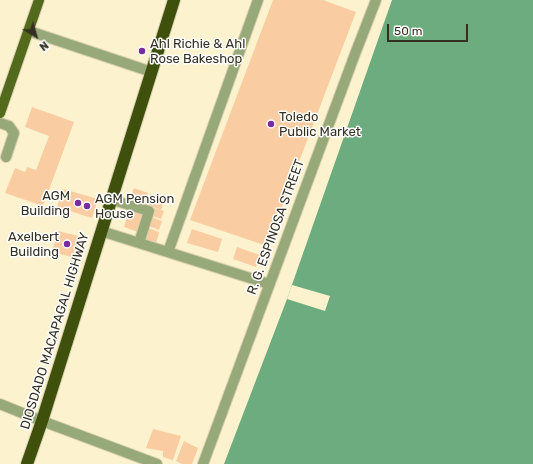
<!DOCTYPE html>
<html>
<head>
<meta charset="utf-8">
<style>
	body { margin:0 }
	#map { position:relative; width:533px; height:464px; overflow:hidden; background:#fcf2ce; font-family:Rubik,sans-serif }
	canvas { display:block }
	.north { position:absolute; left:16px; top:16px; width:40px; height:40px; -webkit-text-stroke:3px #fff; paint-order:stroke; rotate:142deg; font-size:11px; font-weight:700; line-height:16px; text-align:center; color:#332f21 }
	.north::after { content:''; display:block; margin:auto; width:14px; height:18px; background:#332f21; clip-path:polygon(50% 0,100% 100%,50% 72%,0 100%) }
	.scale { position:absolute; left:387px; top:24px; width:81px; height:18px; box-sizing:border-box; border:2px solid #332f21; border-top:0; padding-left:5px; font-size:12px; line-height:14px; white-space:nowrap; color:#332f21; -webkit-text-stroke:3px #fff; paint-order:stroke }
</style>
</head>
<body>
<div id="map">
<canvas width="533" height="464"></canvas>
<div class="north">N</div>
<div class="scale">50 m</div>
</div>
<script>
const context = document.querySelector('canvas').getContext('2d');
context.lineJoin = 'round';
function paint(path, color) { context.fillStyle = color; context.fill(path, 'evenodd'); }
const poly = rows => new Path2D(rows.map(r => 'M' + r).join(''));
function trace(path, color, width, dash) { context.strokeStyle = color; context.lineWidth = width; context.lineCap = dash ? 'butt' : 'round'; context.setLineDash(dash || []); context.stroke(path); }
function drawText(font, color, halo, rows, align = 'center') {
  context.font = font + ' Rubik,sans-serif'; context.lineWidth = 3; context.setLineDash([]); context.textBaseline = 'middle'; context.strokeStyle = halo; context.fillStyle = color; for (const [text, x, y, turn = 0] of rows) {
    context.save(); context.translate(x, y); context.rotate((+turn || 0) * Math.PI / 180); context.textAlign = isNaN(turn) ? turn : align; if (halo) context.strokeText(text, 0, 0); context.fillText(text, 0, 0); context.restore();
  }
}
const water = poly([
	[392,0,533,0,533,464,224,464,287,299]
]);
const pier = poly([
	[292,285,330,296,325,311,287,299]
]);
const building = poly([
	[273,0,323,0,356,12,267,246,190,220],
	[32,107,74,122,43,206,5,193,15,168,25,172,27,167,36,170,49,136,25,127],
	[134,188,148,193,145,204,130,199],
	[63,189,98,199,92,218,57,207],
	[150,194,165,199,161,210,146,204],
	[154,208,164,211,161,219,152,216],
	[129,211,146,216,141,233,124,227],
	[151,217,162,221,159,230,149,226],
	[148,228,159,232,156,244,144,240],
	[192,229,222,239,218,252,187,243],
	[58,231,82,237,76,258,52,252],
	[237,247,260,255,256,267,233,259],
	[153,429,181,436,173,460,163,457,163,451,146,448],
	[184,441,198,448,192,464,182,464,176,461]
]);
const minor = poly([
	[29,31,152,72],
	[0,123,9,126,14,133,6,157],
	[110,199,149,211,139,243],
	[101,231,269,284],
	[168,252,258,0],
	[0,404,42,421,157,464],
	[203,464,355,54,376,0]
]);
const major = poly([
	[0,113,39,0]
]);
const highway = poly([
	[27,464,42,421,174,0]
]);
const markers = [
	[142,51,4,"#782c9e"],
	[271,124,4,"#782c9e"],
	[78,203,4,"#782c9e"],
	[87,206,4,"#782c9e"],
	[67,244,4,"#782c9e"]
];
const poiNames = [
	["Ahl Richie & Ahl",150,44],
	["Rose Bakeshop",150,59],
	["Toledo",279,117],
	["Public Market",279,132],
	["AGM",70,196,"right"],
	["Building",70,211,"right"],
	["AGM Pension",95,199],
	["House",95,214],
	["Axelbert",59,237,"right"],
	["Building",59,252,"right"]
];
const streetNames = [
	["R. G. ESPINOSA STREET",276,227,-70],
	["DIOSDADO MACAPAGAL HIGHWAY",55,331,-73]
];
paint(water, '#6cac7e');
paint(pier, '#fcf2ce');
paint(building, '#f9cda1');
trace(minor, '#d8cfaf', 12);
trace(major, '#d8cfaf', 12);
trace(highway, '#d8cfaf', 14);
trace(minor, '#98a979', 10);
trace(major, '#53691c', 10);
trace(highway, '#3e500c', 12);
for (const [x, y, r, color] of markers) { const dot = new Path2D(); dot.arc(x, y, r, 0, 2 * Math.PI); context.fillStyle = color; context.fill(dot); trace(dot, '#fff', 1.5); }
drawText('13px', '#332f21', '#fff', poiNames, 'left');
drawText('13px', '#332f21', '#fff', streetNames);
</script>
</body>
</html>
